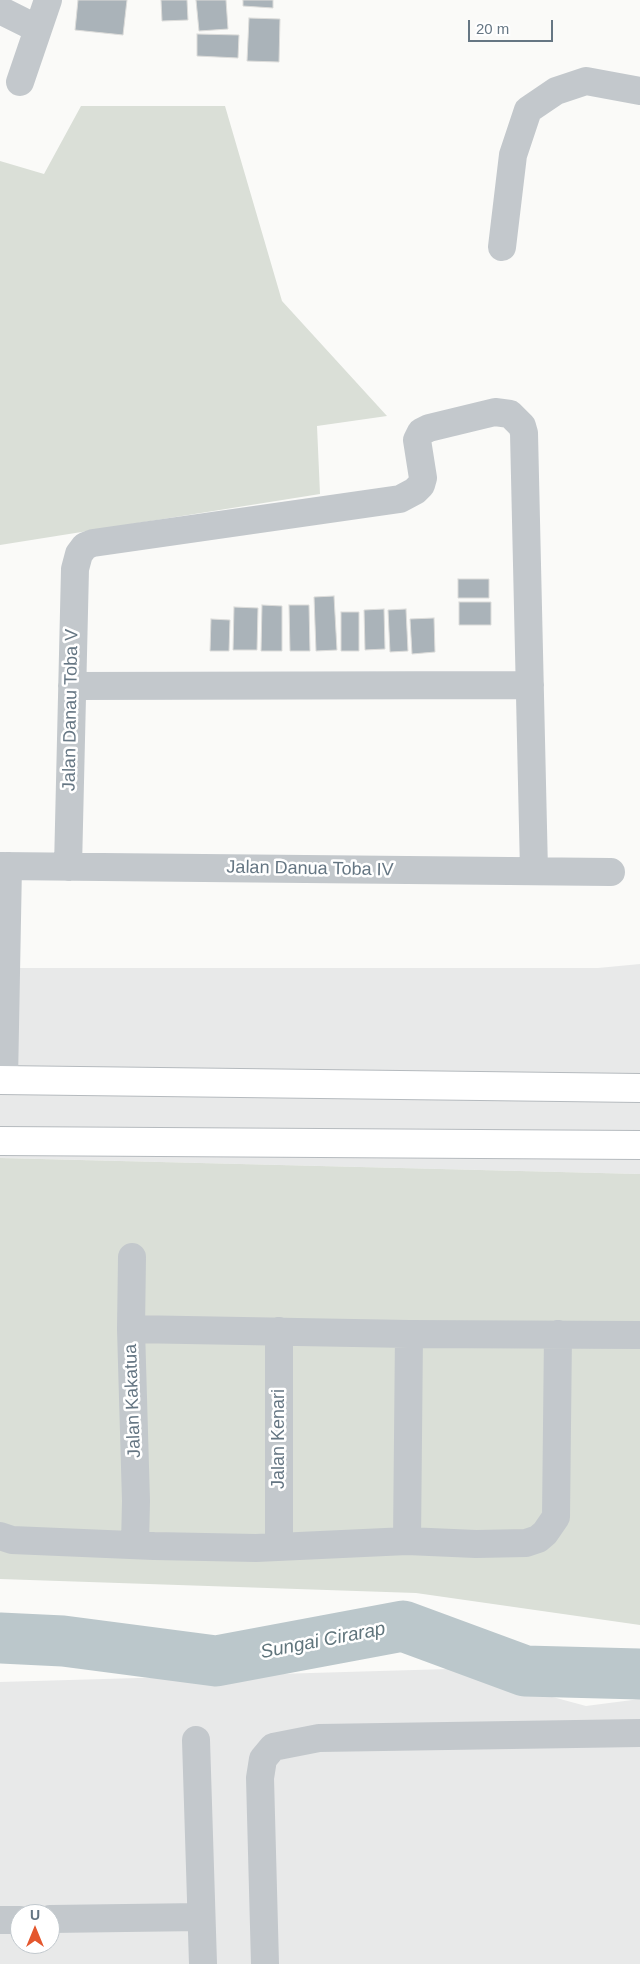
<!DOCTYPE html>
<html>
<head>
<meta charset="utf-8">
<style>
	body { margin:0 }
	#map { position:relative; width:640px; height:1964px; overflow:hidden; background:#fafaf8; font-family:Arial,sans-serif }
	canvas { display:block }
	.north { position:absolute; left:10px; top:1904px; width:50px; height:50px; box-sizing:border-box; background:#fff; border:1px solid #c1c8cd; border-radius:50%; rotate:0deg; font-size:14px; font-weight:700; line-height:20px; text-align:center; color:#657683 }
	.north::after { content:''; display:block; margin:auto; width:18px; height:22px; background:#e4572e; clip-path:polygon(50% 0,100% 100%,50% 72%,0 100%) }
	.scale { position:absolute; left:468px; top:20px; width:85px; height:22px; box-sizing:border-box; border:2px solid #657683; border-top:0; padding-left:6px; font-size:15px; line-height:18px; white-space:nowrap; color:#657683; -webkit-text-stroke:4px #fff; paint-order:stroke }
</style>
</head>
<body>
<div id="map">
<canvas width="640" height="1964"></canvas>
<div class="north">U</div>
<div class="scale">20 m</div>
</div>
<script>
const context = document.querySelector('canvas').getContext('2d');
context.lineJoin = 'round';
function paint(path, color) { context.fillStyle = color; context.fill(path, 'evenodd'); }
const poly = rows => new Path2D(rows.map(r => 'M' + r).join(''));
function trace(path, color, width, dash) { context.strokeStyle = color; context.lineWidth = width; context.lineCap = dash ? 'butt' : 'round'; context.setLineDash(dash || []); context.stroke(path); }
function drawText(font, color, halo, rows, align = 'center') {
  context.font = font + ' Arial,sans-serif'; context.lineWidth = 5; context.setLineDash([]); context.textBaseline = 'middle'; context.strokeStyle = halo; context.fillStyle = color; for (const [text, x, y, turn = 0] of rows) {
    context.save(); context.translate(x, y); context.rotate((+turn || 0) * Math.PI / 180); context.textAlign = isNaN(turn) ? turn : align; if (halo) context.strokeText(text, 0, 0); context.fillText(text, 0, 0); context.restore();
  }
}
const built = poly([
	[640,964,640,1174,0,1158,0,968,598,968],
	[449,1669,586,1706,640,1699,640,1964,0,1964,0,1682],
	[20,1914,50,1914,50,1944,20,1944]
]);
const green = poly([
	[81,106,225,106,282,301,387,416,317,426,320,494,0,545,0,161,44,174],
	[0,1158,640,1174,640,1625,416,1593,0,1579]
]);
const river = poly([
	[0,1638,63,1641,216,1661,403,1626,525,1671,640,1674]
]);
const building = poly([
	[78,0,127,0,123,35,75,30,78,0],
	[161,0,187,0,188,20,162,21,161,0],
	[196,0,226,0,228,29,199,31,196,0],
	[243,0,273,0,273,8,243,6,243,0],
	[249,18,280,19,279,62,247,61,249,18],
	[197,34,239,35,238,58,197,56,197,34],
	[458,579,489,579,489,598,458,598,458,579],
	[334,596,337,650,316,651,314,597,334,596],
	[459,602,491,602,491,625,459,625,459,602],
	[262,605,282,606,282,651,261,651,262,605],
	[289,605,309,605,310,651,290,651,289,605],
	[234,607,258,608,257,650,233,650,234,607],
	[384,609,385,649,365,650,364,610,384,609],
	[406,609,408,651,390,652,388,610,406,609],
	[341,612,359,612,359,651,341,651,341,612],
	[434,618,435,652,412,654,410,619,434,618],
	[211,619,230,620,229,651,210,651,211,619]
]);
const minor = poly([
	[0,10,38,29],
	[20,82,48,0],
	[502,247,513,155,528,110,556,91,586,81,640,91],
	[72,686,530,685],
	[0,866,611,872],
	[68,867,75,569,79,554,85,546,93,543,400,499,415,491,421,485,423,478,417,440,421,432,429,428,495,412,510,414,522,426,524,433,534,871],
	[4,1080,8,866],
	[132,1257,131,1329,136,1501,135,1545],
	[131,1329,409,1334,640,1335],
	[279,1331,279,1546],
	[409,1334,407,1541,476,1544,526,1543,538,1539,545,1533,556,1517,558,1334],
	[0,1536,12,1540,154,1546,256,1548,407,1541],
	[196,1740,203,1964],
	[50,1919,201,1917],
	[0,1920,20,1920],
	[265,1964,260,1778,263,1759,273,1747,319,1738,640,1733]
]);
const major = poly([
	[0,1080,640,1088],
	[0,1141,640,1145]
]);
const streetNames = [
	["Jalan Danau Toba V",71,710,-89],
	["Jalan Danua Toba IV",310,869,1],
	["Jalan Kakatua",133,1401,-92],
	["Jalan Kenari",279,1439,-90]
];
const waterNames = [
	["Sungai Cirarap",323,1641,-11]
];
paint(built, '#e8e9e9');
paint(green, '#dadfd7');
trace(river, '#bbc7cb', 51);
paint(building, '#aab3b9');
trace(building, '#dcdcda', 1);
trace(major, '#b5babe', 30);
trace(minor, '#c3c8cc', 28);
trace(major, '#fff', 28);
drawText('18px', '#657683', '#fff', streetNames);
drawText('italic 19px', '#60757c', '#fff', waterNames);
</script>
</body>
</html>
